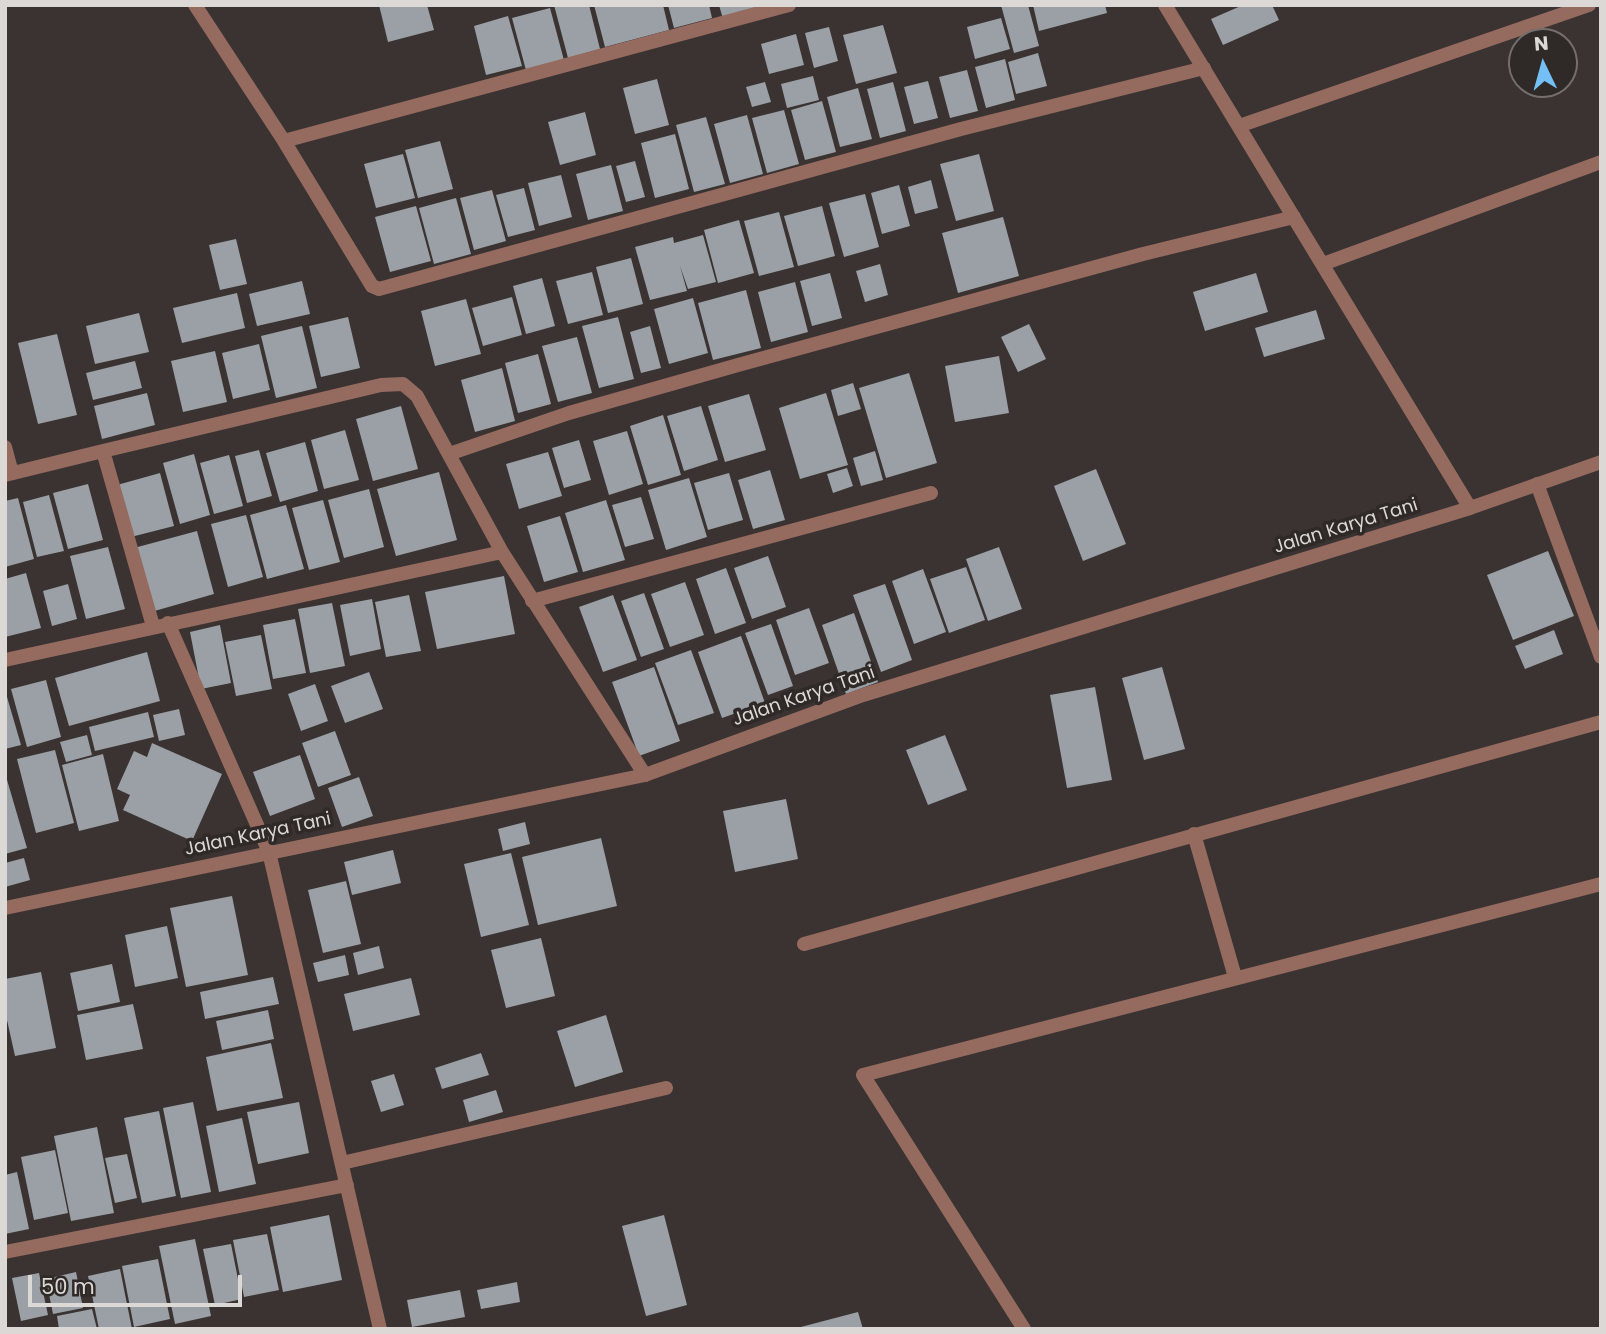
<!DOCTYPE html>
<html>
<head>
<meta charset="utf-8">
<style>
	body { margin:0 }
	#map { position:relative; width:1606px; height:1334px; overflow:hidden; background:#3a3331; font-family:Poppins,sans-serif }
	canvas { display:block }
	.frame { position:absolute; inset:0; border:7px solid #dcd8d6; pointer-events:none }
	.north { position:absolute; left:1508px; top:28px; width:70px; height:70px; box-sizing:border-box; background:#2f2927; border:2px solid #746f6d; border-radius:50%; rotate:355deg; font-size:19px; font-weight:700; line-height:28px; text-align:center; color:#dcd8d6 }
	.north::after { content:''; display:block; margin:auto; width:24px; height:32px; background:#74c0f6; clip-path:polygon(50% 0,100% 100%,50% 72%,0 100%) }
	.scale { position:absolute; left:28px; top:1275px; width:214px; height:32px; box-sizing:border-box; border:4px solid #dcd8d6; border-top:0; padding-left:9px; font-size:21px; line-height:24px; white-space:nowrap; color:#dcd8d6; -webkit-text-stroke:5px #2f2927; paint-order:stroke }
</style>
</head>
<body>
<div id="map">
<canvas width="1606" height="1334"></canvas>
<div class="frame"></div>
<div class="north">N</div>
<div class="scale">50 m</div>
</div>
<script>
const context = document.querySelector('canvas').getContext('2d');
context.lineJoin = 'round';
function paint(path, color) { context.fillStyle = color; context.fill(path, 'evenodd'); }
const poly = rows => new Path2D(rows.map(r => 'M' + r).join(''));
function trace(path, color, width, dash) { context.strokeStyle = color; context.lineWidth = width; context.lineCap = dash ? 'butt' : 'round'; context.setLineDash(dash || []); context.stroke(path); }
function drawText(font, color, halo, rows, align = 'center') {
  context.font = font + ' Poppins,sans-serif'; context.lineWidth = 7; context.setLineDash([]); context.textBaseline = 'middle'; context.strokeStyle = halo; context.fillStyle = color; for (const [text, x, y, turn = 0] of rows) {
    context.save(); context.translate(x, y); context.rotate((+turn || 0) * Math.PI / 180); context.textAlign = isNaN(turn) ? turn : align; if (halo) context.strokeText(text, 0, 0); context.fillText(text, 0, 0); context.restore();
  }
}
const building = poly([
	[379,5,427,5,434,30,388,42],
	[554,5,589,5,600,49,568,58],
	[594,5,663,5,669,30,605,47],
	[668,5,709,5,712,18,674,28],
	[719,5,757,5,758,10,723,19],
	[1001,5,1028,5,1039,46,1014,53],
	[1033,5,1105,5,1107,13,1039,31],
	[1243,5,1272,5,1279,20,1223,45,1211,19],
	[550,8,565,64,527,74,512,18],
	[508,16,522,66,486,75,474,26],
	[1001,18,1010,49,975,59,967,27],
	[883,25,897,73,856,84,843,35],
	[829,27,838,61,814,68,805,33],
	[796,34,804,65,769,74,761,44],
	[1038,53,1047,86,1016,94,1008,62],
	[1005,59,1015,100,986,108,975,67],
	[967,70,978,111,950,118,939,77],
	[813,76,819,100,787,108,781,84],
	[657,79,669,125,635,134,623,88],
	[928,81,938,118,914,124,904,87],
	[765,82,771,102,752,107,746,87],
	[893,82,906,131,880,138,867,89],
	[858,88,872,139,840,147,827,97],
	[822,101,836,152,805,160,791,110],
	[784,110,799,164,767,173,752,118],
	[585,112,596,155,560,165,548,122],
	[747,115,763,174,730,183,714,124],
	[706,117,725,184,694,192,676,125],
	[675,134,689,189,655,198,641,143],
	[440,141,453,189,418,198,405,150],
	[403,154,415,198,376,208,364,164],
	[979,154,994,211,956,221,940,164],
	[635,161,645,197,626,202,616,166],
	[611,165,623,211,588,220,576,174],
	[561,175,572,217,539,226,528,183],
	[931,180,938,208,915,214,908,187],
	[899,185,910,226,882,234,871,193],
	[524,188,535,230,508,237,496,195],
	[492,190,506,241,474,250,460,198],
	[865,194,879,247,844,257,829,203],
	[456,198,471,254,434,264,419,208],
	[416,206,431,261,390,272,375,217],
	[822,206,835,256,798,266,784,216],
	[779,212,794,267,759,276,744,221],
	[1003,217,1019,276,958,293,942,233],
	[739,220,754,273,718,283,704,230],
	[703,235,716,282,688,289,680,266,687,291,650,300,635,247,673,237,674,243],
	[236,239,247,284,220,290,209,245],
	[631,258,643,304,608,313,596,267],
	[880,264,888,295,865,302,856,271],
	[592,272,603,315,568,324,556,281],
	[830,273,842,318,812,326,800,281],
	[1256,273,1268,312,1205,331,1193,292],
	[542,278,555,326,526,334,513,286],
	[302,281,310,314,257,326,249,294],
	[795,282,808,332,771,342,758,292],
	[746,290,761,348,713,360,698,303],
	[237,293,245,328,182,343,173,308],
	[512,297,522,335,483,346,472,308],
	[693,298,708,353,669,364,654,309],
	[466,299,481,354,435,366,421,311],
	[1316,310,1325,339,1264,357,1255,328],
	[139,313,149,352,95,364,86,326],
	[348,317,360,368,321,377,309,326],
	[618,317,634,379,599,388,582,326],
	[1029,324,1046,359,1018,372,1001,337],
	[302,326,317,388,276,398,261,336],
	[650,326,661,368,641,373,630,332],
	[57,334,77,415,38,424,18,343],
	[577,337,592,393,558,402,542,346],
	[259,344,270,390,233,399,222,353],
	[215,351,227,402,183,412,171,361],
	[538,354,551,404,518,413,505,363],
	[999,356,1009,413,955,422,945,366],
	[135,361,142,388,93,400,86,373],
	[502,368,515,421,475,432,461,380],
	[909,373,937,463,886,478,859,388],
	[853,383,861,409,838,416,831,390],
	[147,393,155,425,102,439,94,406],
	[826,393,848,465,800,479,779,408],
	[749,394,766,450,725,462,708,406],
	[401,406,418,469,373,481,356,419],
	[701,406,718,460,684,471,667,416],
	[663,415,681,475,648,485,630,426],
	[345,430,359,480,324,489,311,440],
	[627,431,643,484,609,495,593,441],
	[579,440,591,480,564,488,552,448],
	[305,442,318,491,280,502,266,453],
	[259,450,272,496,247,503,235,456],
	[875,451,883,480,861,486,853,458],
	[548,452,562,496,519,509,506,464],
	[194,454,210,515,180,524,163,463],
	[229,455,243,506,214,514,200,463],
	[847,468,853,486,833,493,827,474],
	[1096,469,1126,544,1083,561,1054,486],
	[770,470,785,520,753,529,738,480],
	[439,472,457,540,396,556,377,489],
	[160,473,174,526,131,537,117,485],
	[729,473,743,520,708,530,694,483],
	[689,478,707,537,666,550,648,490],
	[88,484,103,540,68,549,53,493],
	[369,489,384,547,344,558,328,500],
	[49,495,64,551,37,557,23,502],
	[641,497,654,539,625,547,612,505],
	[18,498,34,559,5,567,5,501],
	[323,500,340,562,309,570,292,508],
	[606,500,625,560,583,572,565,513],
	[286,505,304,569,267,579,250,515],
	[246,515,263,577,228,587,211,524],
	[560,516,578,572,544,582,527,526],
	[197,531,214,594,151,612,134,548],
	[108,547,125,609,86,619,70,556],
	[999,547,1022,609,988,621,966,559],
	[1548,551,1574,616,1513,640,1487,575],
	[768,556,786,607,752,619,734,568],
	[966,567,985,620,949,633,930,579],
	[726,568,746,623,715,634,696,579],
	[923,569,946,632,914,644,892,581],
	[26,573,41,628,5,637,5,579],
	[504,576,515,634,437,649,425,592],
	[685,582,704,635,670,647,651,594],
	[68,584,77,619,52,626,43,591],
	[885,584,912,660,881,672,853,595],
	[644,593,664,649,641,657,621,601],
	[409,595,421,651,386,657,375,602],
	[613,595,637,660,603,672,579,607],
	[372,599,381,649,350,656,340,605],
	[332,603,345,666,310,673,298,609],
	[809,608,829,663,795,675,776,620],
	[854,613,878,682,846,694,822,625],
	[295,619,306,673,273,679,263,625],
	[771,624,793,686,768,695,745,633],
	[220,625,231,683,201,689,190,632],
	[1554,630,1563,654,1525,669,1515,646],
	[261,635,272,689,236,696,225,642],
	[741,636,765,703,722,718,698,652],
	[691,650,714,713,678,725,655,663],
	[147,652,160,701,69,726,55,678],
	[654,667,680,741,639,756,612,682],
	[1162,667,1185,749,1144,760,1122,678],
	[369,672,383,709,345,723,331,686],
	[46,680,61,737,27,747,11,689],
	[315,684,328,721,301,731,288,694],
	[1095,687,1112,780,1067,788,1050,695],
	[5,690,21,745,5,749],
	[179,709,185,735,159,741,153,715],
	[148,712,154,737,95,751,89,727],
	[335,731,351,775,318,787,302,743],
	[87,735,92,755,66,762,60,742],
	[945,735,967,790,928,805,906,750],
	[152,743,222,774,192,841,123,810,130,795,117,789,134,751,147,757],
	[55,750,74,823,36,833,17,759],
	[103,754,119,821,79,831,62,765],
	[300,755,315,799,270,816,253,772],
	[5,773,27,848,5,854],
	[359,777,373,816,342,827,328,788],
	[786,799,798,859,735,872,723,811],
	[525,822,530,844,503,851,498,829],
	[601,838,617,906,538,925,522,857],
	[393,850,401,883,352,895,344,862],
	[511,853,529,925,481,937,464,864],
	[24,858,30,880,5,887,5,863],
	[346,881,361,944,323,953,308,890],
	[232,896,248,975,186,987,170,908],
	[167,926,178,978,135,987,125,935],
	[541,938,555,996,506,1008,491,950],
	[379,946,384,968,358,975,353,953],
	[345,955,349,975,318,982,313,963],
	[112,964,120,1002,78,1011,70,973],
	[41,972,56,1048,15,1056,5,1011,5,979],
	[273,977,279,1004,205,1019,200,992],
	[411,978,420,1015,353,1031,344,994],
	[133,1004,143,1049,86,1060,77,1015],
	[268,1010,274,1039,222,1050,216,1021],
	[606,1015,623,1072,575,1087,557,1031],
	[271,1043,283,1098,217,1111,206,1057],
	[481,1053,489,1075,442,1089,435,1068],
	[394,1074,404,1105,381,1112,371,1081],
	[496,1090,503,1112,469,1122,463,1100],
	[193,1102,211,1192,181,1198,163,1108],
	[299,1102,309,1153,258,1164,247,1112],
	[159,1111,176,1196,142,1203,124,1118],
	[242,1118,256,1184,219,1192,206,1126],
	[97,1127,114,1213,71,1221,54,1136],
	[55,1150,68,1213,34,1220,21,1157],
	[127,1154,137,1198,115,1203,105,1158],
	[17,1172,29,1229,5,1234,5,1175],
	[329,1215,342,1280,283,1292,270,1227],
	[664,1215,687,1305,646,1316,622,1226],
	[267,1234,279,1290,244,1297,233,1240],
	[195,1239,211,1316,175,1324,159,1246],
	[231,1244,242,1299,215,1305,203,1249],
	[158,1259,170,1319,134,1327,122,1266],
	[120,1269,132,1329,99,1329,88,1276],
	[76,1272,83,1308,53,1314,46,1279],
	[39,1273,48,1315,21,1321,12,1278],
	[517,1282,520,1302,481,1309,477,1290],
	[460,1290,465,1317,412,1327,407,1300],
	[92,1309,97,1329,59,1329,57,1316],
	[858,1312,863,1329,797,1329,797,1328]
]);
const service = poly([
	[5,447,12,473]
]);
const minor = poly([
	[195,5,284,141,372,286,379,289,961,129,1204,68],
	[1165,5,1470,508],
	[1239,126,1589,5],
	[284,141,789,5],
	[1323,264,1601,162],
	[449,454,569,413,738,365,1143,254,1294,217],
	[5,475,103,451],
	[1537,484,1601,657],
	[532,601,931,493],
	[168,623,269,852,380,1329],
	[153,626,103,451,381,385,403,384,417,396,502,552],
	[5,660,502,552,645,775],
	[1194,834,1235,977],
	[804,944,1601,722],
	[342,1163,666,1088],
	[5,1252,347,1185],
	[1024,1329,863,1075,1601,884]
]);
const tertiary = poly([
	[5,908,645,775,863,695,1470,508,1601,462]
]);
const streetNames = [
	["Jalan Karya Tani",1346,527,-17],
	["Jalan Karya Tani",804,697,-19],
	["Jalan Karya Tani",258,835,-12]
];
paint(building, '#9aa0a5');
trace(service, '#956a5f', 14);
trace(minor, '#956a5f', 14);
trace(tertiary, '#956a5f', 14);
drawText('18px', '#dcd8d6', '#2f2927', streetNames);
</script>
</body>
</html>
